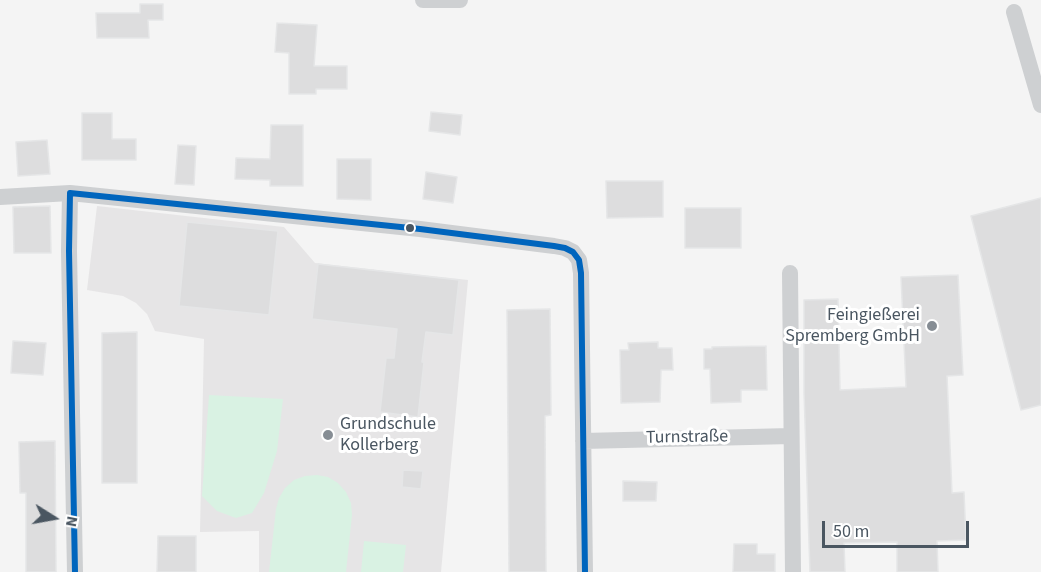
<!DOCTYPE html>
<html>
<head>
<meta charset="utf-8">
<style>
	body { margin:0 }
	#map { position:relative; width:1041px; height:572px; overflow:hidden; background:#f4f4f4; font-family:"Source Sans 3",sans-serif }
	canvas { display:block }
	.north { position:absolute; left:24px; top:488px; width:60px; height:60px; -webkit-text-stroke:4px #fff; paint-order:stroke; rotate:101deg; font-size:16px; font-weight:700; line-height:24px; text-align:center; color:#4a5661 }
	.north::after { content:''; display:block; margin:auto; width:21px; height:27px; background:#4a5661; clip-path:polygon(50% 0,100% 100%,50% 72%,0 100%) }
	.scale { position:absolute; left:822px; top:521px; width:147px; height:27px; box-sizing:border-box; border:3px solid #4a5661; border-top:0; padding-left:8px; font-size:18px; line-height:21px; white-space:nowrap; color:#4a5661; -webkit-text-stroke:4px #fff; paint-order:stroke }
</style>
</head>
<body>
<div id="map">
<canvas width="1041" height="572"></canvas>
<div class="north">N</div>
<div class="scale">50 m</div>
</div>
<script>
const context = document.querySelector('canvas').getContext('2d');
context.lineJoin = 'round';
function paint(path, color) { context.fillStyle = color; context.fill(path, 'evenodd'); }
const poly = rows => new Path2D(rows.map(r => 'M' + r).join(''));
function trace(path, color, width, dash) { context.strokeStyle = color; context.lineWidth = width; context.lineCap = dash ? 'butt' : 'round'; context.setLineDash(dash || []); context.stroke(path); }
function drawText(font, color, halo, rows, align = 'center') {
  context.font = font + ' "Source Sans 3",sans-serif'; context.lineWidth = 6; context.setLineDash([]); context.textBaseline = 'middle'; context.strokeStyle = halo; context.fillStyle = color; for (const [text, x, y, turn = 0] of rows) {
    context.save(); context.translate(x, y); context.rotate((+turn || 0) * Math.PI / 180); context.textAlign = isNaN(turn) ? turn : align; if (halo) context.strokeText(text, 0, 0); context.fillText(text, 0, 0); context.restore();
  }
}
const education = poly([
	[97,206,284,227,315,263,468,280,441,572,259,572,259,531,200,532,204,339,155,331,147,314,136,303,123,296,87,290]
]);
const green = poly([
	[209,395,283,399,277,451,264,493,252,513,236,518,217,511,202,496],
	[317,475,328,477,338,483,346,492,351,503,352,515,346,572,269,572,276,509,279,498,285,488,294,480,305,476],
	[364,541,406,545,403,572,361,572]
]);
const building = poly([
	[140,4,163,4,163,20,148,20,149,38,97,38,96,13,140,13,140,4],
	[277,23,317,25,314,66,347,66,347,89,316,89,316,94,289,94,289,53,275,52,277,23],
	[431,112,462,115,460,135,429,131,431,112],
	[82,113,112,113,112,139,136,139,136,160,82,160,82,113],
	[271,125,303,125,303,186,270,186,270,180,235,179,236,158,270,159,271,125],
	[47,140,50,174,18,176,16,142,47,140],
	[178,145,196,146,194,185,175,184,178,145],
	[337,159,371,159,371,200,337,199,337,159],
	[426,172,457,177,453,203,423,199,426,172],
	[606,181,663,181,663,217,607,218,606,181],
	[1041,198,1041,405,1021,410,971,216,1041,198],
	[50,206,51,253,14,253,13,207,50,206],
	[685,208,741,208,741,248,685,248,685,208],
	[187,222,278,231,269,315,179,306,187,222],
	[318,264,459,280,453,335,426,332,422,362,424,362,418,417,380,412,386,358,394,358,397,329,312,319,318,264],
	[958,275,963,375,947,376,952,493,964,492,966,540,937,541,938,572,897,572,897,542,844,543,845,572,810,572,804,392,804,300,838,299,840,390,906,387,901,277,958,275],
	[550,309,551,415,545,416,546,572,509,572,507,310,550,309],
	[137,332,137,483,102,483,102,333,137,332],
	[13,341,46,343,43,375,11,373,13,341],
	[658,342,658,348,672,348,673,370,661,370,660,402,621,403,620,350,629,350,628,343,658,342],
	[766,346,767,390,741,390,741,402,711,403,710,369,704,369,704,349,712,349,712,347,766,346],
	[55,441,56,572,26,572,26,493,20,493,19,442,55,441],
	[403,470,423,471,421,489,402,487,403,470],
	[623,481,657,482,656,501,623,501,623,481],
	[158,536,196,536,196,572,157,572,158,536],
	[734,544,757,544,757,554,775,554,775,572,733,572,734,544]
]);
const minor = poly([
	[423,0,460,0],
	[1014,12,1041,105],
	[70,193,69,251,75,572],
	[0,197,70,193,420,229,554,246,565,248,573,252,579,260,581,273,585,572],
	[790,273,793,572],
	[583,441,791,436]
]);
const bus1 = poly([
	[70,193,420,229,554,246,565,248,573,252,579,260,581,273,585,572],
	[70,193,69,251,75,572]
]);
const markers = [
	[410,228,5,"#4a5661"],
	[932,326,6,"#868d94"],
	[328,435,6,"#868d94"]
];
const poiNames = [
	["Feingießerei",920,316],
	["Spremberg GmbH",920,337],
	["Grundschule",340,425,"left"],
	["Kollerberg",340,446,"left"]
];
const streetNames = [
	["Turnstraße",687,438,-1]
];
paint(education, '#e6e5e6');
paint(green, '#d9f2e3');
paint(building, '#ddddde');
trace(building, '#e5e6e7', 1.5);
trace(minor, '#ced0d2', 16);
trace(bus1, '#0065bd', 6);
for (const [x, y, r, color] of markers) { const dot = new Path2D(); dot.arc(x, y, r, 0, 2 * Math.PI); context.fillStyle = color; context.fill(dot); trace(dot, '#fff', 2); }
drawText('18px', '#4a5661', '#fff', poiNames, 'right');
drawText('18px', '#4a5661', '#fff', streetNames);
</script>
</body>
</html>
